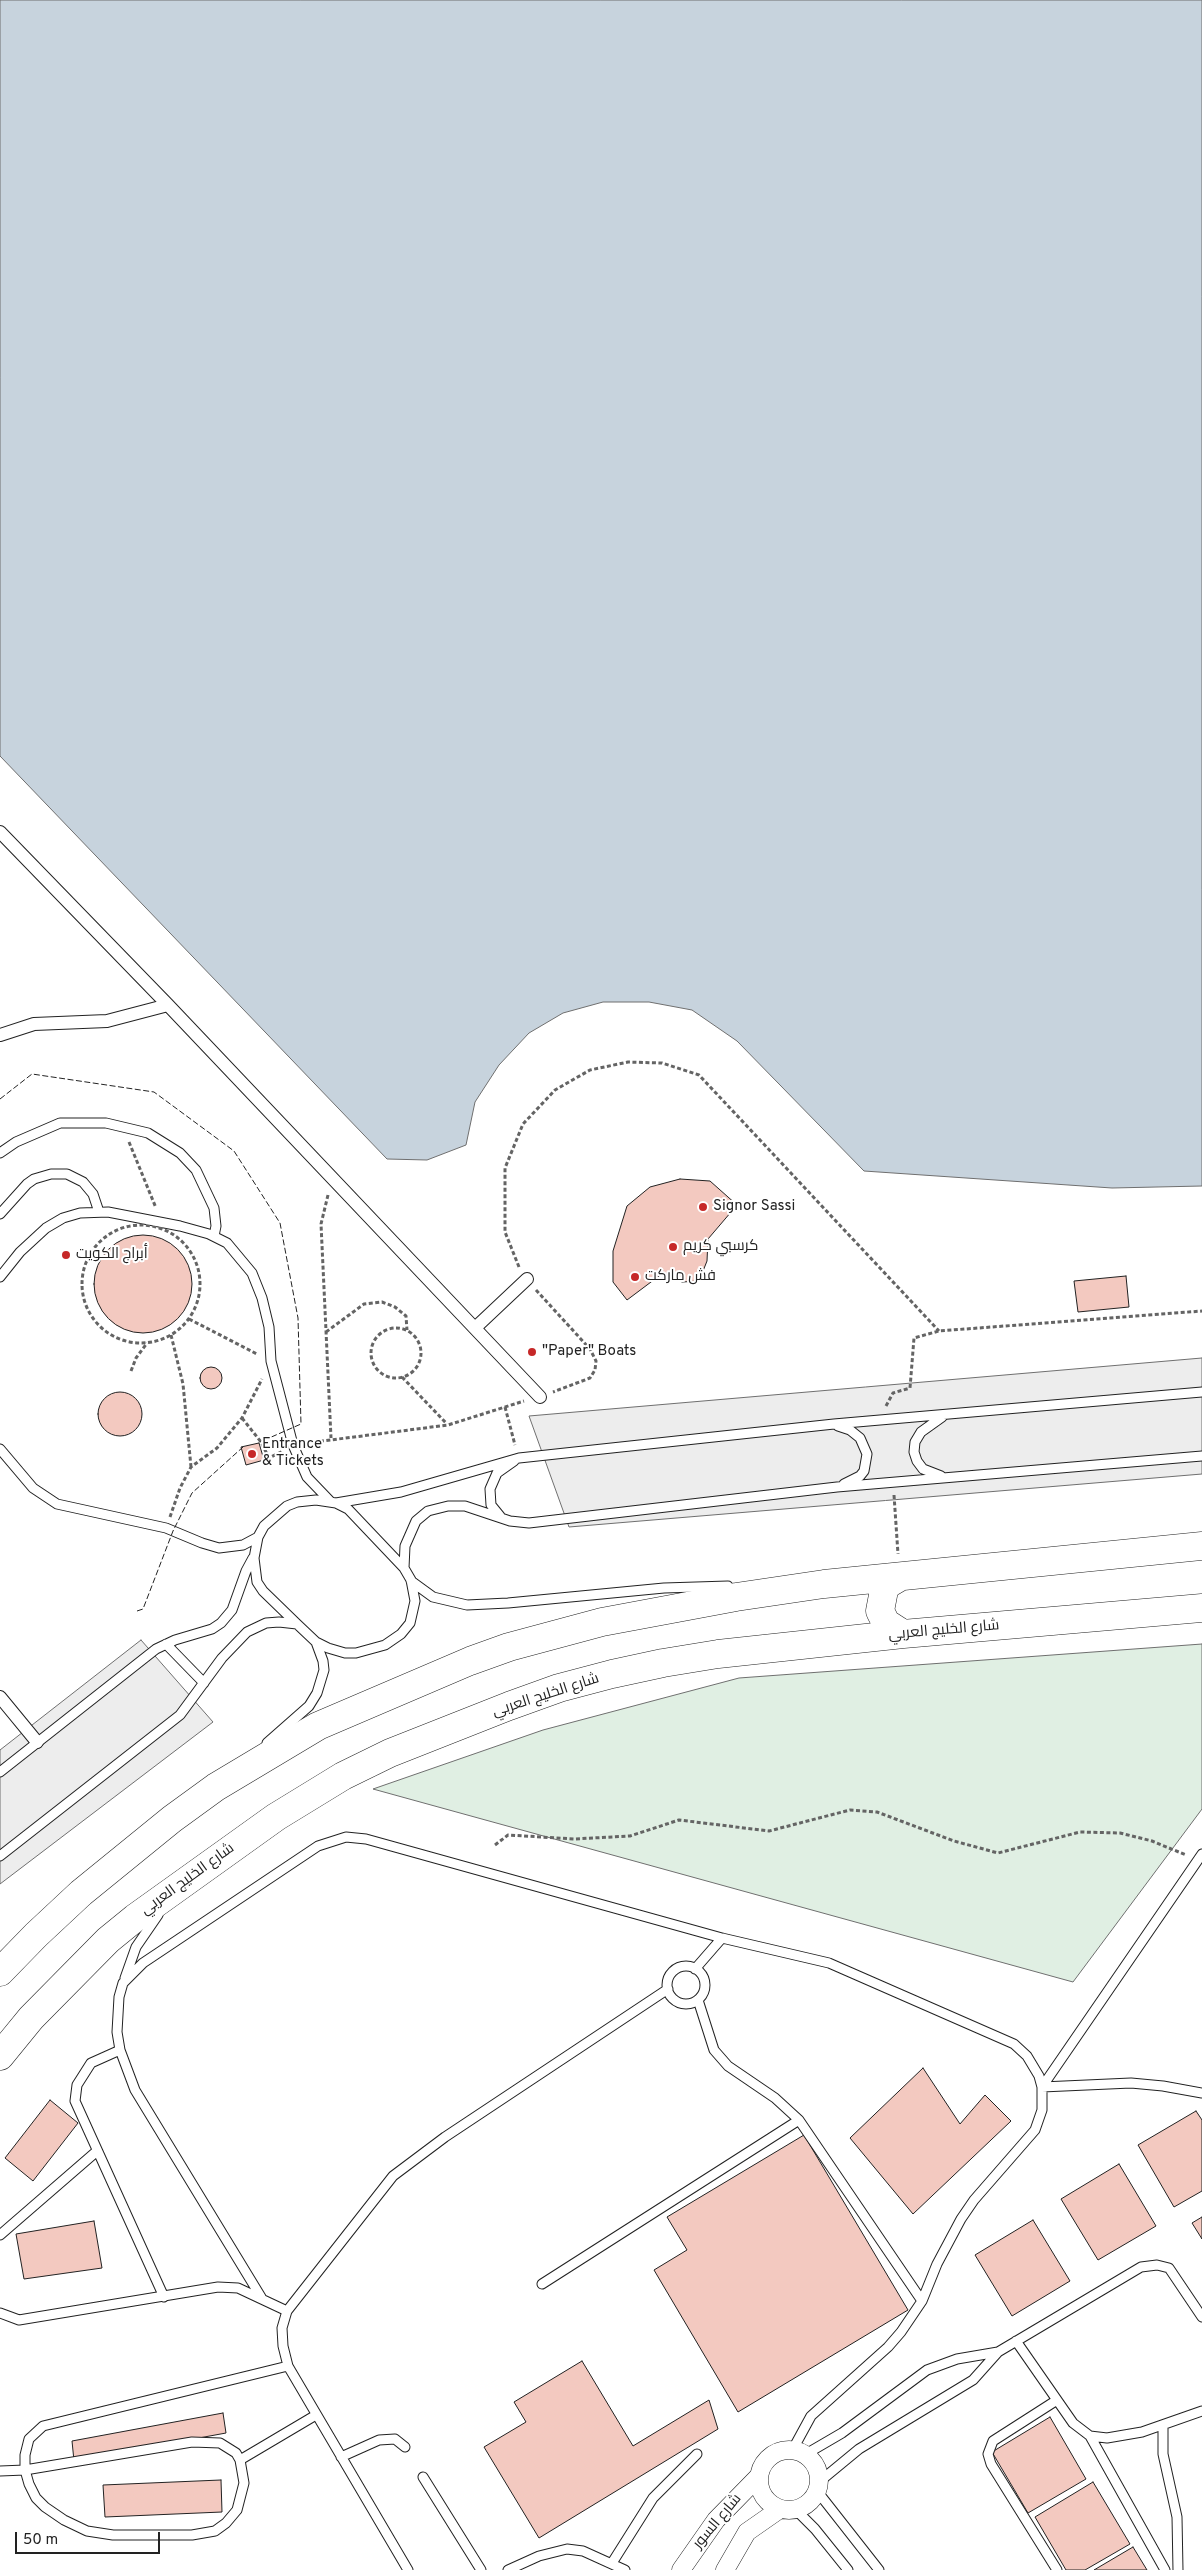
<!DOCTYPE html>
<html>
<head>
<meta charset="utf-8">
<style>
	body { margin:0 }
	#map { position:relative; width:1202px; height:2570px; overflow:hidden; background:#fff; font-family:Overpass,sans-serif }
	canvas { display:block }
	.scale { position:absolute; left:15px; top:2532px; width:145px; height:22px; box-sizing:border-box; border:2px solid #222; border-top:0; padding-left:6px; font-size:15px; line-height:18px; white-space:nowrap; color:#222; -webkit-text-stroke:4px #fff; paint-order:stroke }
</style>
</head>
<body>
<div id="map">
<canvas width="1202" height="2570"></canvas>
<div class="scale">50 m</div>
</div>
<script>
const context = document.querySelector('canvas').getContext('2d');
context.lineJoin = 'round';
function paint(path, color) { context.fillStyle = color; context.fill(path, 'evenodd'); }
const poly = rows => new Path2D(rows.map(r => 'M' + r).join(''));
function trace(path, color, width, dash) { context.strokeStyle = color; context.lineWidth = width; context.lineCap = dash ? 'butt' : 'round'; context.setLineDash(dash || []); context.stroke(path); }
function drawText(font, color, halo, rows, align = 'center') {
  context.font = font + ' Overpass,Cairo,sans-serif'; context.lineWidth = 4; context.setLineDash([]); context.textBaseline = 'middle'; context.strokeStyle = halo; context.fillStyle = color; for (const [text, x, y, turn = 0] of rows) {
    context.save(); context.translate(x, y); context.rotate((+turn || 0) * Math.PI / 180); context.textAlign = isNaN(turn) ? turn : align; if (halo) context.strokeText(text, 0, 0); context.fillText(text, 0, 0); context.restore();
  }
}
const green = poly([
	[1202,1644,1202,1809,1073,1982,373,1789,543,1730,739,1678,1202,1644]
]);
const parking = poly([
	[1202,1358,1202,1474,569,1527,529,1416,1202,1358],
	[141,1640,213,1722,0,1884,0,1750,141,1640]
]);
const water = poly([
	[0,0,1202,0,1202,1186,1112,1188,864,1171,737,1041,692,1010,649,1002,603,1002,563,1013,529,1033,499,1065,475,1102,466,1145,427,1160,387,1159,0,756,0,0]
]);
const building = poly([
	[680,1179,710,1181,737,1205,708,1239,707,1261,699,1281,682,1282,663,1273,627,1300,613,1282,613,1251,627,1206,650,1187,680,1179],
	'94 1284a49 49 0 1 1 98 0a49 49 0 1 1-98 0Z',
	[1126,1276,1129,1307,1078,1312,1074,1281,1126,1276],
	'200 1378a11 11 0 1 1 22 0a11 11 0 1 1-22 0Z',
	'98 1414a22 22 0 1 1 44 0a22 22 0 1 1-44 0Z',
	[259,1443,264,1460,246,1465,241,1447,259,1443],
	[923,2068,960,2124,985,2095,1011,2121,913,2214,850,2138,923,2068],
	[50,2100,78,2123,33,2181,5,2158,50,2100],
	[1196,2111,1202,2120,1202,2191,1174,2207,1138,2145,1196,2111],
	[804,2135,908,2310,738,2412,654,2270,687,2250,667,2217,804,2135],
	[1119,2164,1156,2226,1098,2260,1061,2199,1119,2164],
	[1202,2217,1202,2239,1192,2223,1202,2217],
	[1033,2220,1070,2281,1012,2316,975,2255,1033,2220],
	[94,2221,102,2268,24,2279,16,2234,94,2221],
	[582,2361,633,2446,709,2400,718,2429,539,2538,484,2447,526,2422,514,2402,582,2361],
	[223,2413,226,2433,74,2461,72,2441,223,2413],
	[1050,2417,1086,2479,1028,2513,992,2452,1050,2417],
	[221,2480,222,2512,105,2517,103,2485,221,2480],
	[1093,2482,1130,2544,1085,2570,1066,2570,1035,2517,1093,2482],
	[1133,2547,1147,2570,1094,2570,1133,2547]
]);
const path = poly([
	[129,1142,156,1208],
	[328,1195,321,1224,331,1438],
	'82 1284a59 59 0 1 1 118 0a59 59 0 1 1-118 0Z',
	[519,1267,505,1232,505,1168,523,1124,555,1090,590,1070,628,1062,662,1063,699,1075,939,1331],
	[536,1290,590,1349,596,1361,595,1370,590,1378,553,1392],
	[189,1319,257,1354],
	'371 1353a25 25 0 1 1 50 0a25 25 0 1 1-50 0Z',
	[326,1332,364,1304,382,1302,395,1307,406,1316,407,1330],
	[171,1335,183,1384,191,1467],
	[131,1371,136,1358,147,1343],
	[402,1377,447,1424],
	[886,1406,893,1393,910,1388,914,1338,939,1331,1202,1311],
	[505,1407,515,1445],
	[242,1418,261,1442,269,1458,283,1451],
	[307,1443,448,1425,524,1401],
	[894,1495,898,1554],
	[170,1517,180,1488,191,1467,217,1448,242,1418,262,1379],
	[495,1845,508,1835,574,1839,630,1836,679,1820,769,1831,850,1810,877,1812,954,1841,998,1853,1080,1832,1120,1833,1152,1841,1186,1855]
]);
const service = poly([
	[0,1153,16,1142,60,1123,106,1123,148,1133,180,1153,196,1170,214,1208,216,1226,214,1236],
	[0,1214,27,1184,34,1179,51,1174,67,1174,83,1182,93,1194,99,1212],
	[0,1277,20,1252,46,1228,63,1218,80,1213,108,1212,180,1226,209,1234,227,1243,252,1273,262,1298,269,1327,271,1361,293,1445,307,1477,330,1501],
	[838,1426,850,1430,860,1438,867,1454,864,1471,860,1476,844,1484],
	[0,1449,33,1488,57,1504,166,1528,202,1543,219,1548,243,1545,258,1537],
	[941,1476,923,1469,917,1461,914,1452,915,1442,921,1432,942,1417],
	[316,1500,336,1503,348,1509,404,1568,411,1580,415,1601,410,1623,401,1634,385,1645,356,1653,345,1653,328,1648,316,1642,297,1624,263,1591,257,1582,254,1558,258,1537,264,1526,287,1506,297,1502,316,1500],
	[336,1503,401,1492,519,1458,834,1424,1202,1392],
	[500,1516,491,1505,490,1489,497,1473,514,1461],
	[404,1568,405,1546,416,1521,428,1511,448,1506,465,1506,510,1521,529,1523,837,1487,1202,1456],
	[411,1581,433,1597,467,1605,508,1603,664,1588,728,1586],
	[166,1644,204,1683],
	[267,1743,309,1706,317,1693,324,1670,323,1661,316,1642],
	[0,1772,156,1649,175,1640,212,1629,221,1623,232,1610,246,1571,253,1558],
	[0,1856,180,1715,222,1658,247,1632,266,1623,279,1622,297,1624],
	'667 1985a19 19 0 1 1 38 0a19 19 0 1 1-38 0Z',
	[695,1969,722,1938],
	[125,1978,136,1947,158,1915],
	[698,2000,714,2050,728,2066,775,2098,799,2120,922,2301],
	[120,2050,91,2063,77,2085,75,2101,164,2297],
	[1042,2087,1202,1854],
	[1042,2087,1131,2083,1163,2086,1202,2093],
	[0,2235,97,2151],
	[542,2284,799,2120],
	[261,2297,135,2090,120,2050,117,2032,119,1997,123,1983,143,1963,318,1846,346,1837,366,1839,722,1938,829,1963,1014,2044,1027,2056,1039,2076,1042,2087,1042,2110,1035,2130,974,2200,961,2219,937,2264,922,2301,901,2332,888,2347,811,2416,793,2449],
	[0,2313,19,2320,218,2287,238,2288,287,2311],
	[1016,2341,1073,2423,1090,2436,1107,2438,1142,2432,1202,2411],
	[1163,2426,1163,2454,1177,2517,1178,2570],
	[1090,2436,1165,2570],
	[806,2454,842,2433,927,2370,957,2359,998,2352],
	[341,2457,379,2440,395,2439,405,2447],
	[240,2460,316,2415],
	[0,2471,25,2470,192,2442,220,2443,236,2453,240,2460,244,2483,237,2510,226,2523,215,2531,192,2535,113,2535,87,2531,64,2520,45,2507,36,2498,29,2484,25,2470,25,2455,29,2439,43,2426,288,2366],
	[423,2477,481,2570],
	[819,2482,859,2449,973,2380,998,2352,1141,2267,1157,2265,1169,2268,1202,2317],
	[817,2491,879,2570],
	[795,2509,815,2529,848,2570],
	[612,2563,653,2498,697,2454],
	[408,2570,288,2366,283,2346,282,2328,287,2311,393,2176,445,2137,668,1989],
	[508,2570,539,2556,567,2549,583,2551,625,2570],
	[1057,2570,991,2464,988,2454,993,2441,1057,2400]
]);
const pedestrian = poly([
	[0,832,168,1005,540,1397],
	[0,1035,34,1024,107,1021,168,1005],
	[475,1328,527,1279],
	[0,1697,37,1742]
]);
const minor = poly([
	'759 2480a30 30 0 1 1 60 0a30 30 0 1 1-60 0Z',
	[681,2570,716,2520,759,2476],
	[725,2570,747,2532,780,2509]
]);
const primary = poly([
	[900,1577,888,1584,884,1590,880,1611,886,1623,903,1634],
	[0,1972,36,1935,81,1893,172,1819,216,1787,318,1726,470,1661,509,1647,602,1622,736,1597,824,1584,1202,1546],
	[0,2056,31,2018,108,1940,135,1918,276,1817,343,1776,390,1753,509,1706,559,1688,612,1674,663,1663,718,1654,903,1634,1202,1608]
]);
const fence = poly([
	[0,1099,32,1074,154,1092,234,1151,280,1223,298,1318,301,1424,260,1442],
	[137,1611,143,1609,173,1531,192,1493,243,1447]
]);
const markers = [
	[703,1207,5,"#c62828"],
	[673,1247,5,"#c62828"],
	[66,1255,5,"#c62828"],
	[635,1277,5,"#c62828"],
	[532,1352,5,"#c62828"],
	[252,1454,5,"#c62828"]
];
const poiNames = [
	["Signor Sassi",713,1207],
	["كرسبي كريم",683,1247],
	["أبراج الكويت",76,1255],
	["فش ماركت",645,1277],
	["\"Paper\" Boats",542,1352],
	["Entrance",262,1445],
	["& Tickets",262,1462]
];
const streetNames = [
	["شارع الخليج العربي",944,1631,-5],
	["شارع الخليج العربي",546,1696,-18],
	["شارع الخليج العربي",188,1880,-36],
	["شارع السور",718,2522,-50]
];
paint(green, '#e0efe3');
trace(green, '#6f6f6f', 1);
paint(parking, '#ededed');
trace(parking, '#6f6f6f', 1);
paint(water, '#c7d3dd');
trace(water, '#6f6f6f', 1);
paint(building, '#f3c9c0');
trace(building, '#222', 1);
trace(service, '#222', 11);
trace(pedestrian, '#222', 14);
trace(minor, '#222', 19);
trace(primary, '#222', 29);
trace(path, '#646464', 3, [4, 2.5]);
trace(service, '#fff', 9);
trace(pedestrian, '#fff', 12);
trace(minor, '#fff', 18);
trace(primary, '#fff', 28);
trace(fence, '#222', 1, [6, 2.5]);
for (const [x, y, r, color] of markers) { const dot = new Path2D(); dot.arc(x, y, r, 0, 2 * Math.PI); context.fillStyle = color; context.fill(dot); trace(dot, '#fff', 2); }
drawText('15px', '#222', '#fff', poiNames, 'left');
drawText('15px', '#222', '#fff', streetNames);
</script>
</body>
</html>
